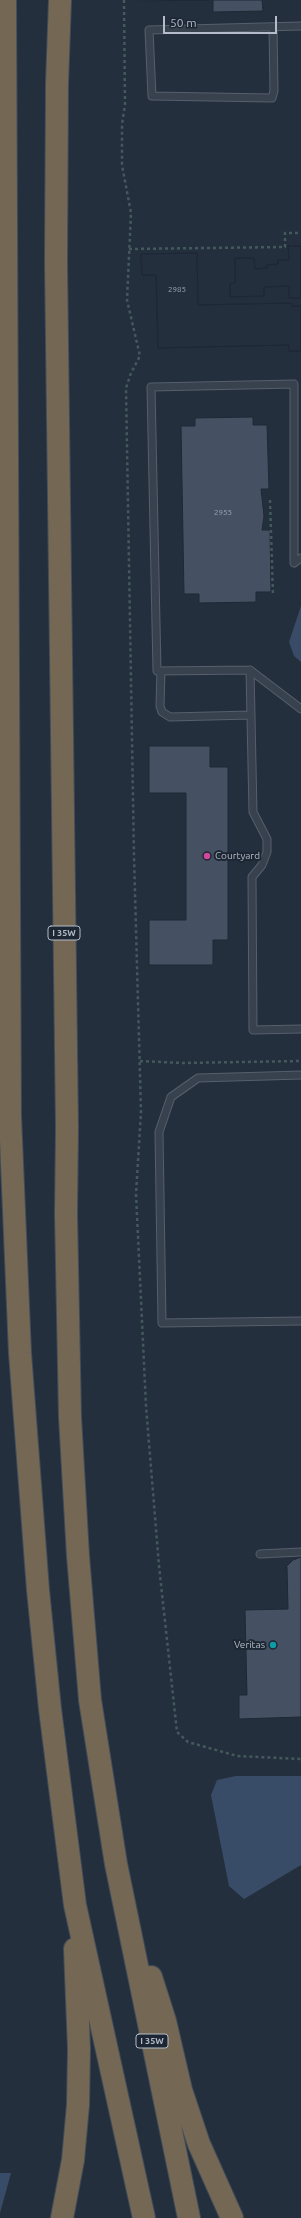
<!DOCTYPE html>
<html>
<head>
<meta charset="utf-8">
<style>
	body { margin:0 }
	#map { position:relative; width:301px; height:2218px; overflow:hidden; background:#242f3e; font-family:Ubuntu,sans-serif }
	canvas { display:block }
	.scale { position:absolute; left:163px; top:16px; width:114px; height:18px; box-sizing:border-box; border:2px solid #b4bcc9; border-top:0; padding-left:5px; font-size:12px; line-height:14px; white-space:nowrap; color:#b4bcc9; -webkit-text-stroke:3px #1d2633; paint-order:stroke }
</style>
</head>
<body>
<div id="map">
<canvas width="301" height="2218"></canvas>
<div class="scale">50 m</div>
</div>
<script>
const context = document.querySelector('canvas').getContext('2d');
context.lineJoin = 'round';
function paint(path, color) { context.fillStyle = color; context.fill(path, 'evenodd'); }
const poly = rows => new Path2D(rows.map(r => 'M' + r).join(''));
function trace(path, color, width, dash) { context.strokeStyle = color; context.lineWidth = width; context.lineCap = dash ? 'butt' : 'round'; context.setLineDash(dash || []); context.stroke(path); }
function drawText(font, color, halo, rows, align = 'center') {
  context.font = font + ' Ubuntu,sans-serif'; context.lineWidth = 4; context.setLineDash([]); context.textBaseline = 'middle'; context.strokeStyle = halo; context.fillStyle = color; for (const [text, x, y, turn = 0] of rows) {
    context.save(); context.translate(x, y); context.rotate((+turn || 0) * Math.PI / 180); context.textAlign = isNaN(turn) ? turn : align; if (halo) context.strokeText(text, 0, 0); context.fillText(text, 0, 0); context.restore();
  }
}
const water = poly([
	[301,606,301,662,294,656,289,642],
	[236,1776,301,1776,301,1865,244,1899,229,1886,211,1795,217,1780],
	[0,2173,11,2173,0,2213]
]);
const building = poly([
	[138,0,209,0,138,1,138,0],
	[213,0,262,0,263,11,213,12,213,0],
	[288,246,301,246,301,298,289,298,289,286,264,287,264,296,230,297,230,284,235,283,235,258,254,258,255,269,267,268,267,265,278,264,278,260,289,260,288,246],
	[288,246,301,246,301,298,289,298,289,286,264,287,264,296,230,297,230,284,235,283,235,258,254,258,255,269,267,268,267,265,278,264,278,260,289,260,288,246],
	[197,253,198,305,291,303,291,306,301,306,301,351,289,351,289,345,158,348,156,275,142,275,141,254,197,253],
	[197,253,198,305,291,303,291,306,301,306,301,351,289,351,289,345,158,348,156,275,142,275,141,254,197,253],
	[253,417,253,425,267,425,269,489,261,489,264,516,262,530,270,530,271,592,256,592,256,602,199,603,199,594,184,594,181,426,195,426,195,418,253,417],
	[149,746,210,746,210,767,228,767,228,940,213,940,213,965,149,965,149,920,186,920,186,793,149,793,149,746],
	[301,1557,301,1717,239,1719,239,1695,247,1695,245,1610,288,1609,287,1567,284,1569,293,1560,301,1557]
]);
const path = poly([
	[124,0,125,105,122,124,122,165,131,213,127,300,140,356,131,373,126,388,134,856,141,1112,136,1194,146,1406,159,1566,177,1732,188,1742,237,1756,301,1759],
	[129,249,285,247,285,233,301,233],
	[270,500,273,596],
	[140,1061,182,1063,301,1061]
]);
const service = poly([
	[273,27,274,91,272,98,152,96,149,30,301,26],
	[250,670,157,671,151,387,294,384,294,563,301,558],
	[161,671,160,706,162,712,170,717,251,715],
	[301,709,250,670,253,812,267,839,267,852,262,865,252,877,253,1030,301,1029],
	[301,1075,198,1078,171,1097,159,1132,162,1323,301,1321],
	[260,1554,301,1552]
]);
const motorway = poly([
	[5,0,10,1116,20,1353,38,1590,50,1709,75,1905,144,2218],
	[60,0,57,84,56,262,67,1128,66,1214,70,1417,78,1556,90,1700,116,1864,189,2218],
	[151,1977,165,2021,181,2090,199,2144,232,2218],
	[62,2218,73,2160,78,2105,79,2049,75,1949]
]);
const markers = [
	[207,856,4,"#d1479c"],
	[273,1645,4,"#0f9aa8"]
];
const numberNames = [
	["2985",177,289],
	["2955",223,512]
];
const shields = [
	[64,933,32],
	[152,2041,32]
];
const shieldNames = [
	["I 35W",64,933],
	["I 35W",152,2041]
];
const poiNames = [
	["Courtyard",215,856],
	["Veritas",265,1645,"right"]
];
paint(water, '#394c67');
paint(building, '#455162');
trace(building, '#1f2835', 1);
trace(service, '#565f6c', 9);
trace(motorway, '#434c59', 24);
trace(path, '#44595c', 2.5, [3, 3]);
trace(service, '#38414e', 7);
trace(motorway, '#746855', 22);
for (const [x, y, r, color] of markers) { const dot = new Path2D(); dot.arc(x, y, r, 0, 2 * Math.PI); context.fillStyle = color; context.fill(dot); trace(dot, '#1d2633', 1.5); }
drawText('8px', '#98a1af', null, numberNames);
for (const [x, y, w] of shields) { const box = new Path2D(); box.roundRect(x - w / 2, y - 7, w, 14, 3); context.fillStyle = '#1d2633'; context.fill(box); trace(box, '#b4bcc9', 1); }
drawText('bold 9px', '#b4bcc9', null, shieldNames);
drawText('10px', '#b4bcc9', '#1d2633', poiNames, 'left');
</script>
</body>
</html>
